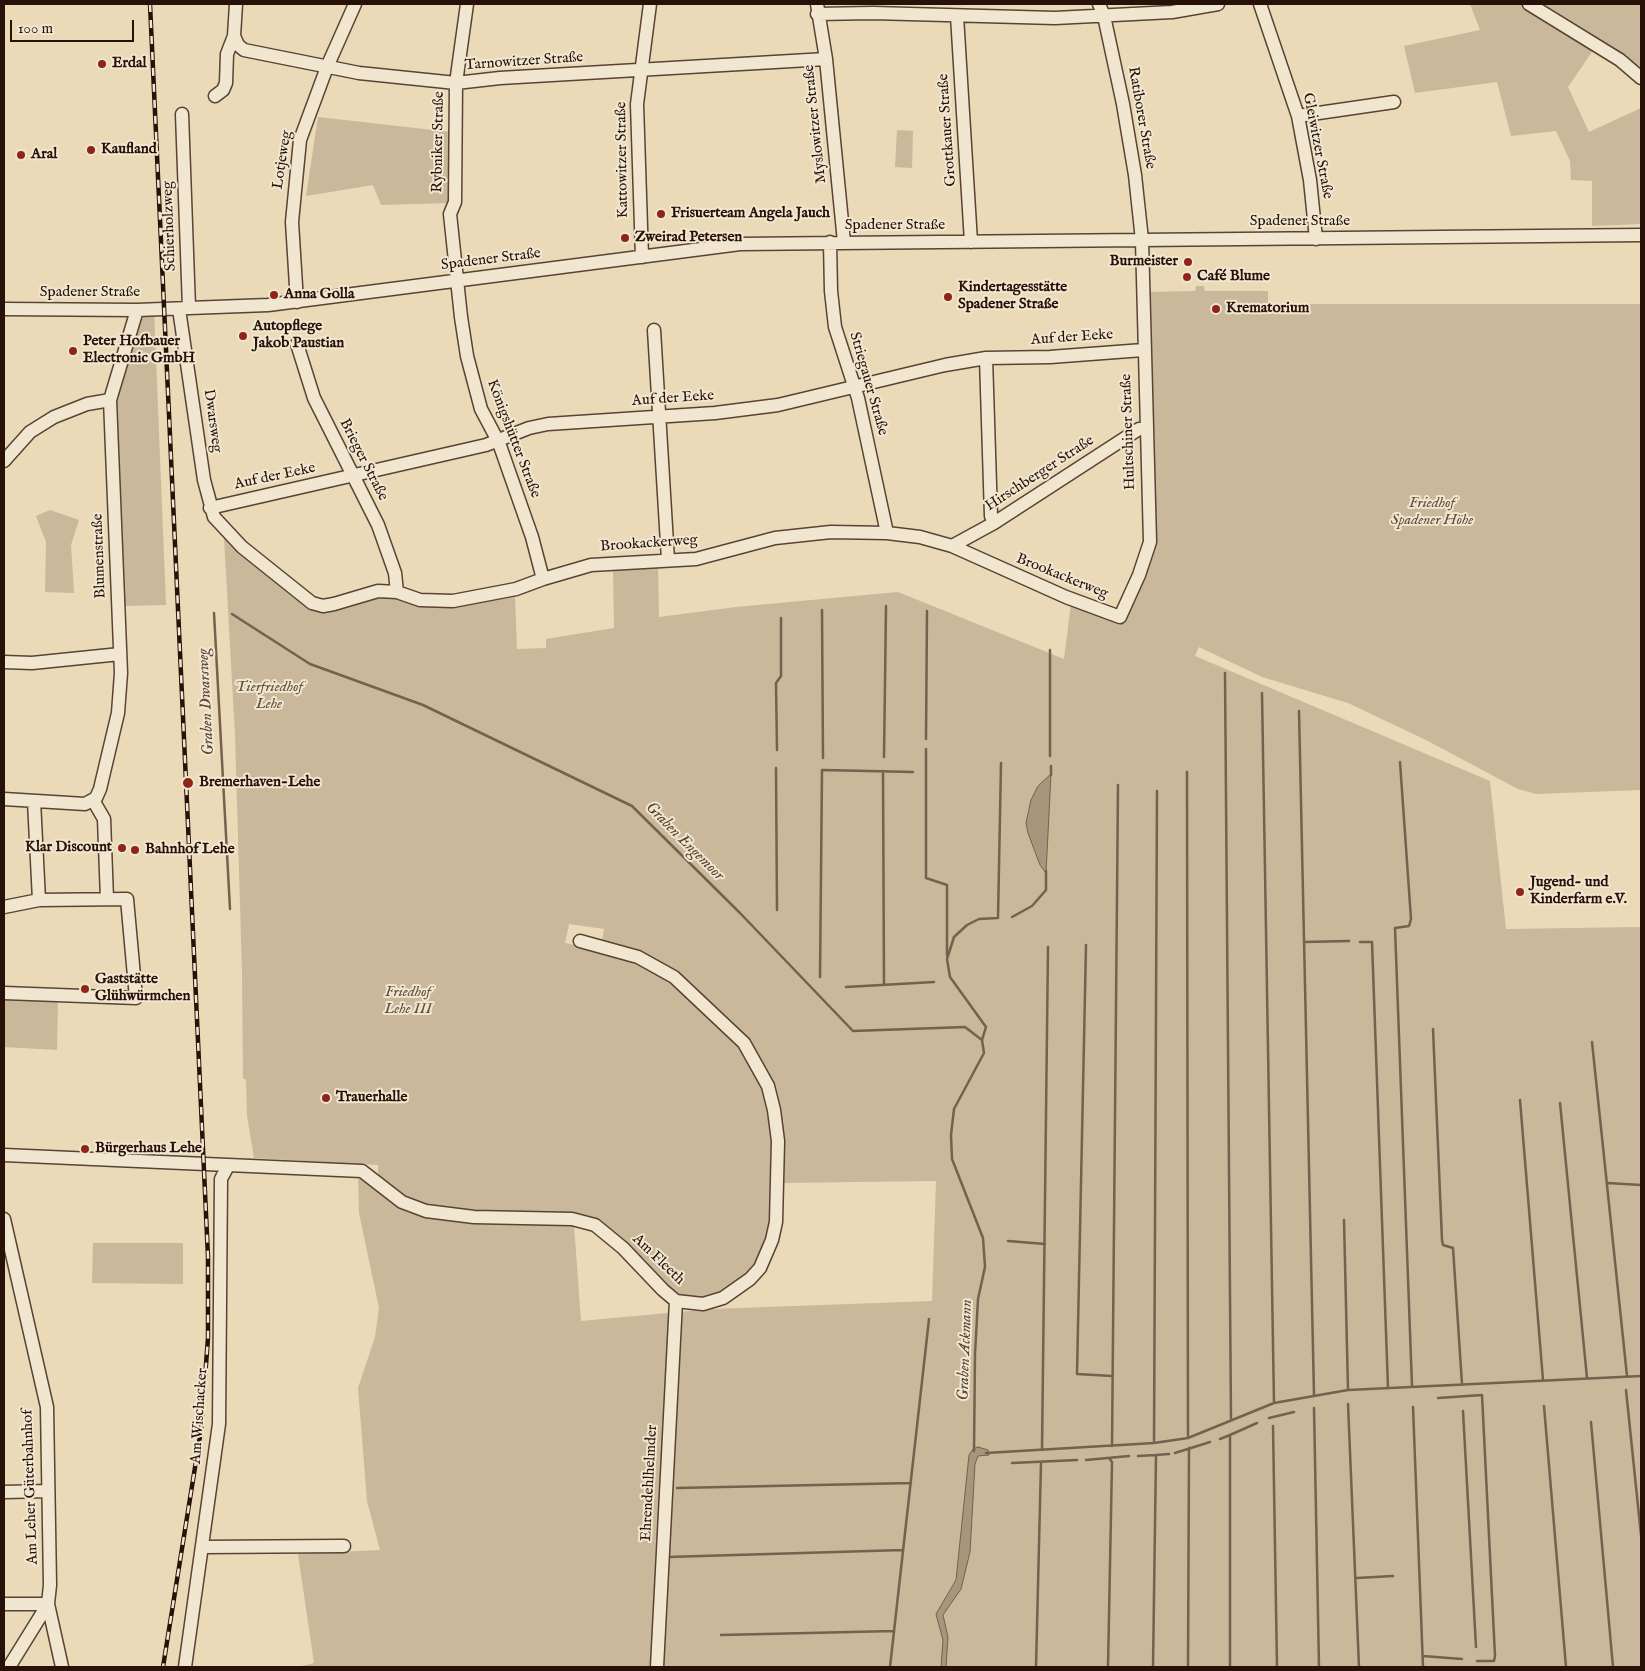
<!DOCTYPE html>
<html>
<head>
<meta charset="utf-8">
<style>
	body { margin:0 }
	#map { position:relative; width:1645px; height:1671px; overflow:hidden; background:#eadab8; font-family:"IM FELL English",serif }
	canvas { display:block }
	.frame { position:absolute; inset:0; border:5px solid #271108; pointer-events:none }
	.scale { position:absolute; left:10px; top:20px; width:124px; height:22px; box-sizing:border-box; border:2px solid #271108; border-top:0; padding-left:6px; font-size:15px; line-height:18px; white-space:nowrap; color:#271108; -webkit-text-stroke:4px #f1e7d1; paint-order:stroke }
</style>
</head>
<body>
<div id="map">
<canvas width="1645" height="1671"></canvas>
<div class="frame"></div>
<div class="scale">100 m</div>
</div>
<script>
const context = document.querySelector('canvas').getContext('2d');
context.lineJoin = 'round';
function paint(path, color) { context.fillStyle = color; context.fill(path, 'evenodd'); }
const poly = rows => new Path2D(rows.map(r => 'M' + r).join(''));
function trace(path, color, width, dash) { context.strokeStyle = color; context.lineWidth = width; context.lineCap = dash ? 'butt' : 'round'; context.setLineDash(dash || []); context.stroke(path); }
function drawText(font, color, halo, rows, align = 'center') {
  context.font = font + ' "IM FELL English",serif'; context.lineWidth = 4; context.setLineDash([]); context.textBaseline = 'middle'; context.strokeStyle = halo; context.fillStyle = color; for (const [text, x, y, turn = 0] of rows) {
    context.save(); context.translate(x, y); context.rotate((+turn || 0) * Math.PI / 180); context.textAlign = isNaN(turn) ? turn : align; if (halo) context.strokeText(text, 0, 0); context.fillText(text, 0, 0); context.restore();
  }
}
const green = poly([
	[1470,4,1641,4,1641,82,1594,49,1568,87,1589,132,1641,108,1641,224,1592,226,1592,181,1571,180,1570,161,1556,131,1511,136,1497,82,1415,93,1404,46,1480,30],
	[318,117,451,132,449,203,381,205,373,185,306,196],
	[897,130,913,131,912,168,895,167],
	[1196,286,1204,286,1205,291,1268,291,1268,303,1292,304,1641,304,1641,790,1536,794,1518,789,1426,740,1348,703,1262,677,1199,647,1195,656,1490,781,1506,929,1641,927,1641,1667,297,1667,314,1663,298,1554,380,1550,367,1501,358,1388,375,1337,379,1308,359,1213,358,1173,401,1205,425,1213,473,1220,574,1225,581,1321,711,1309,932,1301,936,1181,781,1183,783,1140,772,1087,747,1038,681,976,638,952,602,941,604,929,569,924,565,943,637,959,672,979,743,1049,764,1086,774,1135,773,1223,762,1257,742,1279,715,1295,695,1300,677,1295,666,1288,626,1245,595,1221,570,1215,475,1215,428,1208,408,1201,390,1190,378,1178,378,1165,254,1158,247,1116,246,1079,243,1079,242,972,235,735,224,537,299,599,308,604,323,608,378,595,389,594,420,604,453,606,515,595,517,649,546,648,546,639,614,628,613,568,658,564,659,617,736,607,898,592,1064,659,1071,603,1122,622,1151,555,1155,541,1148,292,1195,291],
	[154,309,166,605,123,606,112,401,139,310],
	[50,510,79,520,71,545,74,593,45,592,46,542,36,516],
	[4,999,58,1001,57,1050,4,1047],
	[93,1243,183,1243,183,1284,92,1283]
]);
const water = poly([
	[1051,774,1046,873,1040,865,1028,833,1026,823,1031,800,1038,786,1051,774],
	[978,1447,988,1450,989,1455,978,1456,975,1464,970,1552,961,1589,943,1615,948,1637,946,1667,941,1667,943,1640,936,1614,956,1580,969,1455,973,1449,978,1447]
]);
const stream = poly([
	[822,610,823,758],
	[214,613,230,909],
	[232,614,310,664,423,705,632,806,740,913,853,1031,965,1027,982,1040],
	[1050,650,1050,756],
	[1225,673,1231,1420],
	[1262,693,1274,1403],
	[1299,711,1314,1395],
	[926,739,927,611],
	[926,749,926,878,947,885,947,955],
	[777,750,776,683,781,676,781,618],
	[884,757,886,606],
	[1400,762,1411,919,1409,926,1395,928,1412,1386],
	[1051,766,1051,775],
	[776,768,777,910],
	[883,771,884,985],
	[1187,772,1188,1438],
	[1012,917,1032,906,1046,890,1046,871],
	[1304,942,1349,941],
	[1360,942,1372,942,1388,1388],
	[1086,945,1077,1374,1112,1376],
	[820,977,822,770,913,772],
	[846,987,934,982],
	[1433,1029,1442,1240,1443,1245,1453,1248,1462,1384],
	[1592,1042,1627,1376],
	[1520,1100,1543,1380],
	[1560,1103,1587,1378],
	[1608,1183,1641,1185],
	[1344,1220,1348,1390],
	[1008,1241,1045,1244],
	[1626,1390,1641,1535],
	[1438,1398,1482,1395,1495,1656,1494,1661,1477,1661],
	[1348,1404,1359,1667],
	[1544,1406,1566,1667],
	[1413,1407,1423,1667],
	[1314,1408,1319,1667],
	[1463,1411,1476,1647],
	[1269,1418,1294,1412],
	[1591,1422,1613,1667],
	[1273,1426,1277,1667],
	[1230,1435,1257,1423],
	[1220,1439,1230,1435,1230,1667],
	[1154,1443,1157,791],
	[1112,1446,1118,785],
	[1042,1450,1048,947],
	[974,1451,975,1354,978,1299,985,1267,983,1238,952,1159,951,1135,954,1109,984,1053,982,1040,986,1027,950,977,947,959,954,937,967,925,979,919,998,918,1001,763],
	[986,1453,1154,1443,1188,1438,1274,1403,1348,1390,1641,1376],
	[1175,1453,1210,1442],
	[1156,1455,1169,1454],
	[1138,1456,1156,1455,1153,1667],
	[1086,1460,1129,1456],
	[1012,1463,1077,1460],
	[677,1488,911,1483],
	[668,1557,903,1550],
	[1357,1578,1393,1576],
	[721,1635,894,1631],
	[1423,1656,1462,1659],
	[890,1667,929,1319],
	[1036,1667,1041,1463],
	[1108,1667,1112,1462,1109,1458],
	[1188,1667,1189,1448]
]);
const minor = poly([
	[467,4,456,83,455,202,450,214,461,317,467,356,481,409,499,443,532,537,543,579],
	[817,4,826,59,844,242],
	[1260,4,1298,116,1310,180,1316,239],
	[1529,4,1620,60,1641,78],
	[817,14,873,13,1055,18,1172,12,1218,4],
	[957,16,971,242],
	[234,36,238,45,244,50,359,73,456,83,500,78,826,59],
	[215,96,223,90,226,83,227,54,234,36,236,4],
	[182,114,189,308],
	[1298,116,1394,102],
	[830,242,831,291,835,327,858,398,887,533],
	[642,257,637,104,650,4],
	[297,302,292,222,300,140,327,67,355,4],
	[4,309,137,310,268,305,740,244,1641,235],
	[179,309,204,480,214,517,242,547,312,603,323,606,334,604,378,591,397,592,420,600,453,601,516,589,543,579,591,565,696,559,775,538,831,532,887,533,920,537,952,546,1066,597,1120,617,1139,575,1150,542,1142,240,1135,175,1123,104,1104,16,1099,4],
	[654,330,668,560],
	[297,344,314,398,378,525,395,573,397,592],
	[986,358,991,516,994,523],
	[4,461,30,432,54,417,87,404,110,400],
	[210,508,486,445,529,428,548,424,715,413,778,405,945,365,986,358,1050,357,1143,350],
	[952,546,994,523,1139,429,1146,429],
	[4,662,32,663,120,654],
	[4,799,85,804,96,798,100,789,118,713,121,673,110,400,137,310],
	[93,800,104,819,107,899],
	[34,801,39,900],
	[4,907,39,900,127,899,136,998,4,993],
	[4,1155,362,1171,402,1202,426,1211,474,1217,572,1219,595,1225,623,1248,663,1290,676,1301,703,1304,723,1298,750,1279,760,1268,772,1240,776,1222,778,1141,774,1110,768,1086,744,1043,674,977,638,957,580,941],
	[4,1219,47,1407,50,1585,48,1604,62,1667],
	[4,1492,48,1491],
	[203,1547,344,1546],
	[4,1604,48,1604],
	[9,1667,48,1604],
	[185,1667,219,1424,221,1179,228,1166],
	[657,1667,676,1301]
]);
const rail = poly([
	[150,4,208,1257,208,1338,201,1430,163,1667]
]);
const markers = [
	[102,64,5,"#8f2418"],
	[91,150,5,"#8f2418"],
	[21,155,5,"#8f2418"],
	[661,214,5,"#8f2418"],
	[625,238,5,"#8f2418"],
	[1188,262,5,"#8f2418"],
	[1187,277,5,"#8f2418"],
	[274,295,5,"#8f2418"],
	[948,297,5,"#8f2418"],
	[1216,309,5,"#8f2418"],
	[243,336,5,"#8f2418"],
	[73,351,5,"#8f2418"],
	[188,783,6,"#8f2418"],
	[122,848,5,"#8f2418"],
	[135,850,5,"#8f2418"],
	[1520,892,5,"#8f2418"],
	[85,989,5,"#8f2418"],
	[326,1098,5,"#8f2418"],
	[85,1149,5,"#8f2418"]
];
const streetNames = [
	["Tarnowitzer Straße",524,62,-4],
	["Ratiborer Straße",1141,118,80],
	["Myslowitzer Straße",816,124,-96],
	["Grottkauer Straße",948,130,-94],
	["Rybniker Straße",439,142,-89],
	["Gleiwitzer Straße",1317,146,79],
	["Lotjeweg",283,160,-81],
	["Kattowitzer Straße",623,160,-91],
	["Spadener Straße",1300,222],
	["Schierholzweg",170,226,-92],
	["Spadener Straße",895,226],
	["Spadener Straße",491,260,-7],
	["Spadener Straße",90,293],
	["Auf der Eeke",1072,338,-4],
	["Striegauer Straße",868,384,74],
	["Auf der Eeke",673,399,-4],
	["Dwarsweg",212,421,82],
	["Hultschiner Straße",1129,432,-92],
	["Königshütter Straße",513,439,69],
	["Brieger Straße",363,460,63],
	["Hirschberger Straße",1040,474,-33],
	["Auf der Eeke",275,477,-12],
	["Brookackerweg",649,544,-4],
	["Blumenstraße",100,556,-92],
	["Brookackerweg",1062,577,22],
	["Am Fleeth",658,1260,44],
	["Am Wischacker",200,1416,-86],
	["Ehrendehlhelmder",650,1483,-87],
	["Am Leher Güterbahnhof",31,1487,-92]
];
const poiNames = [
	["Erdal",112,64],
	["Kaufland",101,150],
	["Aral",31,155],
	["Frisuerteam Angela Jauch",671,214],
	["Zweirad Petersen",635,238],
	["Burmeister",1178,262,"right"],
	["Café Blume",1197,277],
	["Kindertagesstätte",958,288],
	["Spadener Straße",958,305],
	["Anna Golla",284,295],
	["Krematorium",1226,309],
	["Autopflege",253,327],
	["Jakob Paustian",253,344],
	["Peter Hofbauer",83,342],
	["Electronic GmbH",83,359],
	["Bremerhaven-Lehe",199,783],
	["Klar Discount",112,848,"right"],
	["Bahnhof Lehe",145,850],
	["Jugend- und",1530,883],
	["Kinderfarm e.V.",1530,900],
	["Gaststätte",95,980],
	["Glühwürmchen",95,997],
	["Trauerhalle",336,1098],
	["Bürgerhaus Lehe",95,1149]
];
const parkNames = [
	["Friedhof",1432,504],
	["Spadener Höhe",1432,521],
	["Tierfriedhof",269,688],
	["Lehe",269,705],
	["Friedhof",408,993],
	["Lehe III",408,1010]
];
const waterNames = [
	["Graben Dwarsweg",207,702,-93],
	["Graben Engemoor",684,842,45],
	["Graben Ackmann",966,1350,-88]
];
paint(green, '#c9b89a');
paint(water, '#a8967c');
trace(water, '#74614e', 1);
trace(stream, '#74614e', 2.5);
trace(minor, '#584334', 15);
trace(minor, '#f1e7d1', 12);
trace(rail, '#271108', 4.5);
trace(rail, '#f1e7d1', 2.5, [8]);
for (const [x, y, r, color] of markers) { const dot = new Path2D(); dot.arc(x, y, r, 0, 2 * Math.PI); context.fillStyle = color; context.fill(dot); trace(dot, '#f1e7d1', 2); }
drawText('15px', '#271108', '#f1e7d1', streetNames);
drawText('bold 15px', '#271108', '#f1e7d1', poiNames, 'left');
drawText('italic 15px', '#604b3b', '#f1e7d1', parkNames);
drawText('italic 16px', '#5b4636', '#f1e7d1', waterNames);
</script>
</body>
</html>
